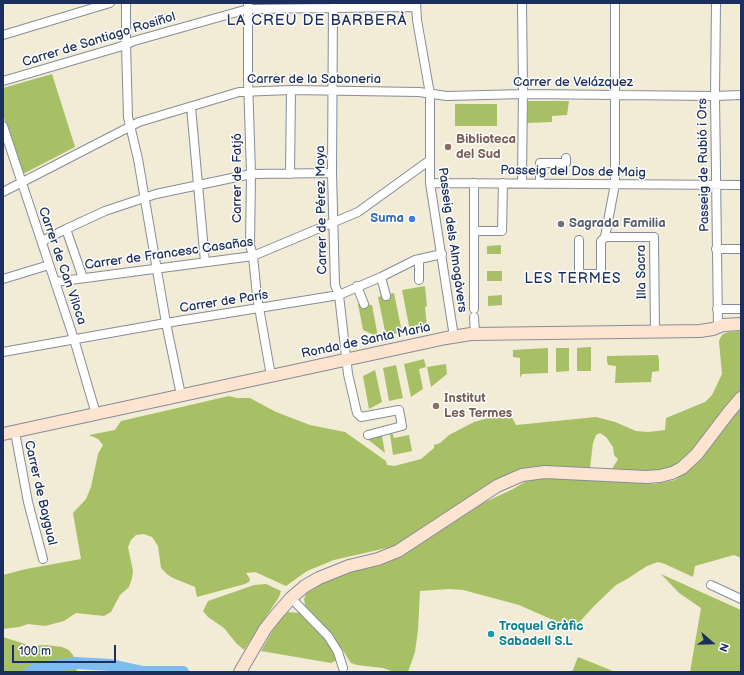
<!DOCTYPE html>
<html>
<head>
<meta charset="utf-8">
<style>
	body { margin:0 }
	#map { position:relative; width:744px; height:675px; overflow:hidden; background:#f2ebd5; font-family:"Balsamiq Sans",sans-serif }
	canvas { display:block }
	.frame { position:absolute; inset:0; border:4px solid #1b2f5e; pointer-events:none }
	.north { position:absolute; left:692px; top:623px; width:40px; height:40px; -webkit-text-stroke:3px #fff; paint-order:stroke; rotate:110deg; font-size:11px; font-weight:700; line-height:16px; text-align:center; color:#1b2f5e }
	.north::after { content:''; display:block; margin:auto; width:14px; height:18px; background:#1b2f5e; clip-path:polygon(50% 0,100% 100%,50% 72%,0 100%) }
	.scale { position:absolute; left:12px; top:645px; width:104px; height:18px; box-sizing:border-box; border:2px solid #1b2f5e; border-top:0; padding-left:5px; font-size:12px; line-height:14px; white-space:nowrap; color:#1b2f5e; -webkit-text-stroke:3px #fff; paint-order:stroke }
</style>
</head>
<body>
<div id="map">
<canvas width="744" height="675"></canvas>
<div class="frame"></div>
<div class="north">N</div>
<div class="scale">100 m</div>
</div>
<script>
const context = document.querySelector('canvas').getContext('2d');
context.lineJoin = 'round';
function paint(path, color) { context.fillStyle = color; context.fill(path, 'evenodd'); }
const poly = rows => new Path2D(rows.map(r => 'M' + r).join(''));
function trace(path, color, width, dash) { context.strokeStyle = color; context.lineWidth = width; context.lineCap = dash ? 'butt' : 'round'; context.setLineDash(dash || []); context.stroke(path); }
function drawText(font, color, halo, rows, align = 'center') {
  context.font = font + ' "Balsamiq Sans",sans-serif'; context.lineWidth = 3; context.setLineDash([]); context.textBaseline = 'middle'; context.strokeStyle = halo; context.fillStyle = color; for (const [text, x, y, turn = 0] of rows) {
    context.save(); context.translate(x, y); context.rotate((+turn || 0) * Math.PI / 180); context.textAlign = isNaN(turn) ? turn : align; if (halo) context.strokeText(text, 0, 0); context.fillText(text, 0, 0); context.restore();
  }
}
const green = poly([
	[52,74,75,147,23,174,3,115,3,88],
	[528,101,569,101,567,115,552,116,552,122,527,123],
	[455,104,497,104,497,126,455,126],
	[501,245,501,254,487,254,487,246],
	[487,271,502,271,502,281,487,281],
	[425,286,427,306,425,307,427,327,410,331,402,290],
	[394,293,402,332,386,336,378,297],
	[502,295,502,305,488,306,488,296],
	[358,304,372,305,378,337,363,330],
	[741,331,741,391,731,400,694,450,683,461,671,468,659,471,641,472,612,469,618,459,614,455,613,447,606,437,600,433,596,435,593,443,590,468,546,466,530,467,511,473,496,481,395,546,334,560,307,571,286,586,255,572,246,573,250,579,249,582,245,584,197,597,195,587,173,578,168,575,161,568,158,546,152,537,144,534,136,535,131,540,128,547,133,571,132,578,129,587,120,595,111,612,104,616,76,613,64,621,45,626,28,624,19,627,3,629,3,575,26,569,81,559,73,513,86,499,91,487,98,454,103,445,98,439,89,435,115,430,121,421,229,396,237,398,250,398,276,412,310,425,345,432,386,461,387,465,394,466,421,459,434,448,434,445,440,443,449,435,474,422,506,413,510,414,516,425,596,417,615,422,636,431,648,432,665,430,666,418,705,402,712,395,722,374,719,342,720,338,723,334,728,332],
	[591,347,591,371,577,371,577,348],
	[548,348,548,373,522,374,520,378,520,358,513,357,513,350],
	[556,348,569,348,569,371,556,372],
	[658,355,659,360,659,371,652,372,651,382,615,383,616,366,608,365,607,361,607,356],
	[424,359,426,367,419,369,423,389,411,397,404,364],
	[446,364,447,374,431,387,427,367],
	[396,365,403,398,389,401,383,368],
	[375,370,382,402,369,409,363,376],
	[741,407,741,558,734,555,695,566,693,577,665,564,658,562,647,566,627,579,616,585,594,606,575,627,571,628,519,605,463,590,450,589,420,591,418,630,415,652,408,672,394,672,383,668,357,665,351,663,333,635,322,623,310,612,305,605,304,599,307,592,323,581,341,574,395,559,483,503,513,489,530,479,558,477,654,484,675,480,686,473,702,457,735,412],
	[390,434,393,434,394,438,409,435,412,451,393,455],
	[382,436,385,453,366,438],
	[661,574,741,610,741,672,690,672,701,608,679,593],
	[266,584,281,591,279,597,244,650,236,643,224,628,208,617,203,611,208,601,254,585],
	[288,612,299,613,320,631,339,659,331,663,261,651,275,626,284,614],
	[3,637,31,646,46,645,62,647,69,650,75,658,77,672,3,672],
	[578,657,608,669,615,672,572,672]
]);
const river = poly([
	[30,672,36,669,76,663,111,665,143,672,183,672]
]);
const street = poly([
	[126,3,126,44,128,117,138,159,166,323,181,395],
	[248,3,248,79,251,174,250,245,253,256,257,296,271,376],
	[333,3,332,173,335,285,339,295,348,374,357,413,361,417,399,410,402,426,368,435],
	[416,3,417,20,430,94,430,183,454,337],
	[522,3,523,89,522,183],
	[716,3,715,96,718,327],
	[3,35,110,3],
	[3,81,119,47,134,41,248,9,416,7],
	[191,107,205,262],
	[3,126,74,339,96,414],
	[290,174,291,90],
	[430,183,741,185],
	[540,183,540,163,566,163,566,158],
	[3,192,139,122,239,92,291,90,419,92,447,96,523,94,715,96,741,95],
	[66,229,83,278],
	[474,231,502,231,503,183],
	[605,237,654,237,655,332],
	[579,240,579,274,601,274,601,241,605,237,615,184,615,3],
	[42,243,46,239,66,229,105,211,156,194,251,174,332,173],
	[716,249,741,249],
	[419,259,419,280],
	[381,277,386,296],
	[3,279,49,265],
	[55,282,253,256,358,212,430,160],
	[357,286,364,304],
	[474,309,474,183],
	[717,309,741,309],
	[474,317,475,334],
	[3,352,166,323,339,295,381,277,415,260,442,254],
	[15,432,28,502,43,559],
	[711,585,741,599],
	[291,598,328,636,338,652,343,668]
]);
const secondary = poly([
	[3,434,446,338,471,334,700,331,713,329,723,325,741,324],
	[240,672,265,629,277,614,291,598,305,586,319,578,349,566,378,559,398,551,497,486,522,475,545,472,646,477,660,476,672,473,682,468,697,454,729,412,741,398]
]);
const markers = [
	[448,147,4,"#8d6e63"],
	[412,219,4,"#3f7fe0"],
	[561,224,4,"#6b7280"],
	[436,406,4,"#8d6e63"],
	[491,634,4,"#0f9aa8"]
];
const streetNames = [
	["Carrer de Santiago Rosiñol",99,40,-17],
	["Carrer de la Saboneria",314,80],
	["Carrer de Velázquez",573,83],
	["Passeig de Rubió i Ors",704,165,-91],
	["Passeig del Dos de Maig",573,172,1],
	["Carrer de Fatjó",238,178,-90],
	["Carrer de Pérez Moya",322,210,-91],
	["Passeig dels Almogàvers",452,240,82],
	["Carrer de Francesc Casañas",169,254,-8],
	["Carrer de Can Viloca",62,266,71],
	["Illa Sacra",642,272,-91],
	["Carrer de París",224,302,-9],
	["Ronda de Santa Maria",366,341,-12],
	["Carrer de Baygual",40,493,77]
];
const educationNames = [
	["Biblioteca",456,140],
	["del Sud",456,155],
	["Institut",444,399],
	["Les Termes",444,414]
];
const shopNames = [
	["Suma",404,219]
];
const worshipNames = [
	["Sagrada Familia",569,224]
];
const cultureNames = [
	["Troquel Gràfic",499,627],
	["Sabadell S.L",499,642]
];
const neighbourhoodNames = [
	["LES TERMES",573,279]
];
const quarterNames = [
	["LA CREU DE BARBERÀ",317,21]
];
paint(green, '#a8c065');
trace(river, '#7ebbf1', 12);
trace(street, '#868d9a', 10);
trace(secondary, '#868d9a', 14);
trace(street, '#fff', 8);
trace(secondary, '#fde4d1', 12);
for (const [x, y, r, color] of markers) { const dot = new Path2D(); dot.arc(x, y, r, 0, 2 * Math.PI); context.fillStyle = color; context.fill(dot); trace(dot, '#fff', 1.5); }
drawText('13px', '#1b2f5e', '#fff', streetNames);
drawText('bold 13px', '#785e54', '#fff', educationNames, 'left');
drawText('bold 13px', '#366cbe', '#fff', shopNames, 'right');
drawText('bold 13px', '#5b616d', '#fff', worshipNames, 'left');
drawText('bold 13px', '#0d838f', '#fff', cultureNames, 'left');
context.letterSpacing = '1px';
drawText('14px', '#1b2f5e', '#fff', neighbourhoodNames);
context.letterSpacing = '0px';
context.letterSpacing = '1px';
drawText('15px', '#1b2f5e', '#fff', quarterNames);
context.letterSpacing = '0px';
</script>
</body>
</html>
